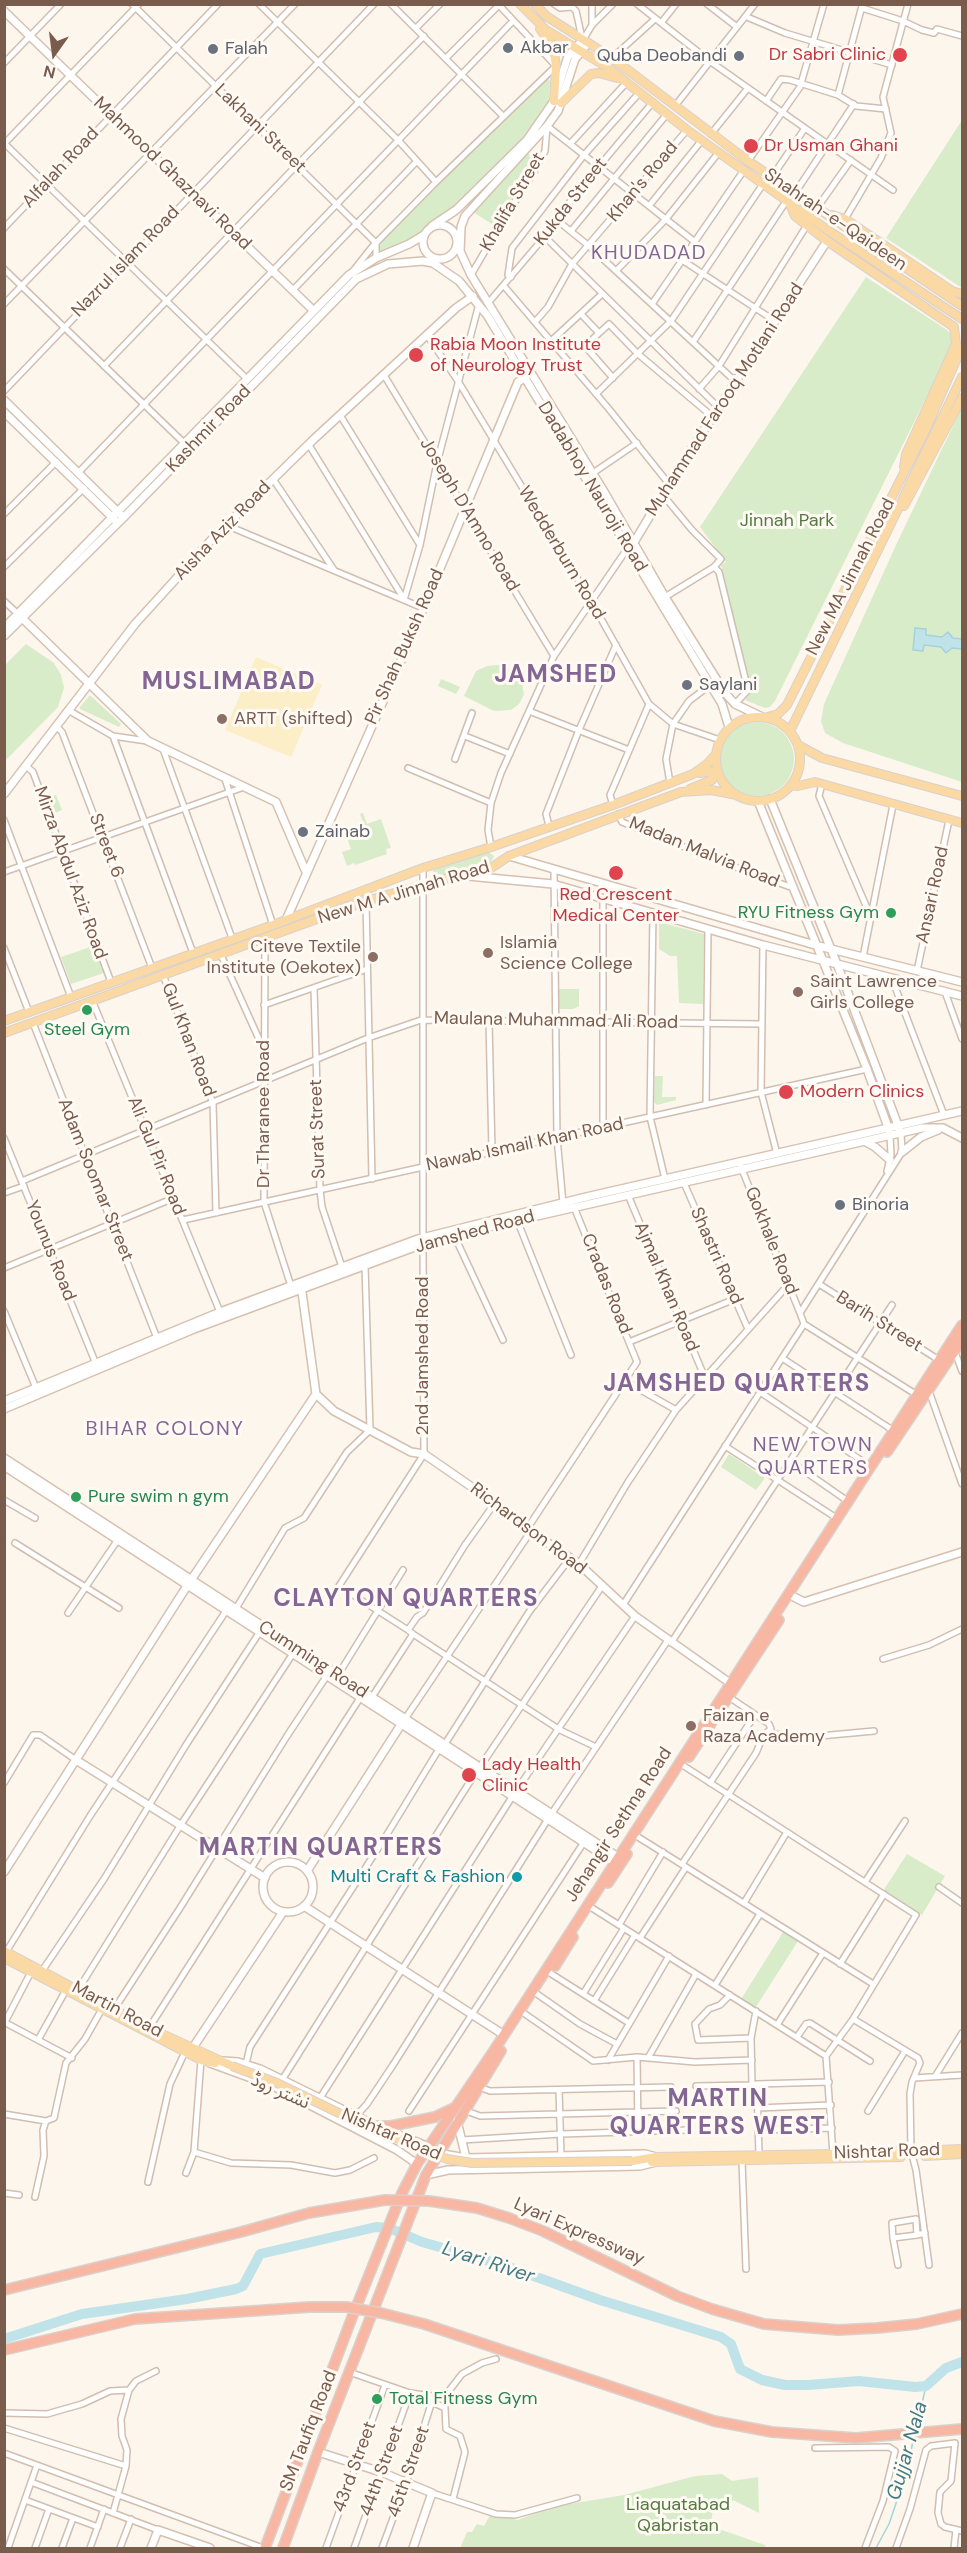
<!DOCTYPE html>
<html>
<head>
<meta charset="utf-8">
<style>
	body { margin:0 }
	#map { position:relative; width:967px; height:2553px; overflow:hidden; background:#fdf6ec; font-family:"DM Sans",sans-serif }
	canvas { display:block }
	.frame { position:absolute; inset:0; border:6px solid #7a5c4d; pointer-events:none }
	.north { position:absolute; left:24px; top:24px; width:60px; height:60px; -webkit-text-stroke:4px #fffaf3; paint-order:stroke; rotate:194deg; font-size:16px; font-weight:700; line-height:24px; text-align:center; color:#7a5c4d }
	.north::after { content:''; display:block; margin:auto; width:21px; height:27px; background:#7a5c4d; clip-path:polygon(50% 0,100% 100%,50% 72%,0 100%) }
</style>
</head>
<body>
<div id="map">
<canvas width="967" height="2553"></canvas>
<div class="frame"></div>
<div class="north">N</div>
</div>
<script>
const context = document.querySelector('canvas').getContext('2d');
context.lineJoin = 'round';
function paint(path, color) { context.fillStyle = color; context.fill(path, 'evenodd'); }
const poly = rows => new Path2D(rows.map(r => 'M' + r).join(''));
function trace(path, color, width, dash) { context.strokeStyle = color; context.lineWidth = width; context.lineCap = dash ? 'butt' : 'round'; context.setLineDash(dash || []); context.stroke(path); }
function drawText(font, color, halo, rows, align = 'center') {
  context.font = font + ' "DM Sans","Noto Sans Arabic",sans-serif'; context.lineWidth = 6; context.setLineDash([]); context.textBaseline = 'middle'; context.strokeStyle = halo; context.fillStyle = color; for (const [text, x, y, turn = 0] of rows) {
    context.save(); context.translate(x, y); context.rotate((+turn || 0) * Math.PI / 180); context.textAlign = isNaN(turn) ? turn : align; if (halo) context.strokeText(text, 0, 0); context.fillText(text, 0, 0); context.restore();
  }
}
const green = poly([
	[547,75,550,82,548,110,537,127,456,210,427,230,424,235,376,258,376,243],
	[962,120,962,288,886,238],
	[525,152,540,161,498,228,470,210],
	[866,277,947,330,952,336,952,346,775,701,770,707,765,708,745,700,750,693,721,565,726,562,700,527],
	[962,407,962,782,843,743,825,733,821,721,824,704,896,545],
	[26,644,54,663,61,675,64,688,58,707,5,761,5,665],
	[498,665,509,669,521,680,524,694,519,704,511,710,494,711,464,696,476,671,487,666],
	[441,679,460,687,456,694,438,686],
	[90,695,121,724,119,727,80,709,80,707],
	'720 759a37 37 0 1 1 74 0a37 37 0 1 1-74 0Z',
	[56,795,62,810,53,814,47,798],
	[363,813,367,824,381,819,391,848,386,849,387,854,355,865,354,863,347,866,342,852,351,849,347,838,366,831,360,814],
	[487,851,494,856,491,862,487,864,452,874,437,875,433,872,433,870],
	[659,922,704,934,703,1004,679,1003,677,956,670,956,659,949],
	[93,946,104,973,71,984,61,957],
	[558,989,579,989,579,1006,573,1009,558,1009],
	[655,1076,663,1076,662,1097,676,1097,676,1100,657,1105,654,1102],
	[729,1454,765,1478,756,1490,721,1467],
	[907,1854,945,1876,922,1915,883,1891],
	[785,1929,800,1938,754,2010,740,2001],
	[722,2474,732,2481,758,2477,759,2513,733,2500,728,2511,713,2510,710,2526,765,2545,766,2548,460,2548,467,2532,472,2532,477,2524,484,2526,490,2515,518,2520,551,2507,624,2495,695,2476]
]);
const sand = poly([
	[256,657,322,685,291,757,225,730]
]);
const water = poly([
	[915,628,926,629,926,635,942,637,948,632,953,638,962,639,962,649,952,648,946,653,941,647,924,645,923,651,913,650,915,628]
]);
const stream = poly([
	[916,2429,926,2386],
	[876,2548,889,2524,907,2471,914,2436]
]);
const river = poly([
	[4,2339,82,2314,187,2299,236,2289,243,2286,260,2254,376,2227,389,2228,422,2242,506,2266,600,2300,721,2337,731,2344,740,2369,762,2380,785,2385,808,2385,859,2381,915,2387,926,2386,946,2368,962,2362]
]);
const street = poly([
	[132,4,376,243,376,258],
	[259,4,398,140,436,182],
	[391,4,503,116],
	[554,4,560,8,572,7],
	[637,4,711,62,893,190],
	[707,4,737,27],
	[572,7,576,11,582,38],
	[862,8,903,21,922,30,934,33,937,29,962,36],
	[747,17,785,33,892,65],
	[661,23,676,4],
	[592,25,592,4],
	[416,28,440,4],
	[583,40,592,25,613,4],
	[446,58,499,5],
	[612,58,655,19],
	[4,63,61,4],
	[838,95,862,6],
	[766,101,781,79,790,80,838,95,856,106,886,109],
	[675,106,755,4],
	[547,126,695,242],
	[711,134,748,88],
	[4,143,247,379],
	[4,144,139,4],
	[570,144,627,82],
	[748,161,800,87,824,4],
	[601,164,653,102],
	[772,177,805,128],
	[795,193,854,104],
	[649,206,702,140],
	[817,208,851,160],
	[845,219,881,158,891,133,883,97,908,4],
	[558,221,589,246,736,382],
	[4,228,218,4],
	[571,231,667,114],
	[545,237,719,408],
	[682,260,775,321],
	[4,269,184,443],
	[353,271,372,247,436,182,556,66,498,4],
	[616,271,666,219,719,152],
	[471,275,499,227,535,170,545,151,547,126],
	[511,277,508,275,512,248,584,155,640,92],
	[504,286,609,409,669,484],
	[293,290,417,161],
	[489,302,558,221,559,215,597,169],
	[4,304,295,4],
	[652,304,744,170],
	[581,314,599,333],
	[535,322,548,307,572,264,687,130],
	[427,335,458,381,493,439,591,601,649,704,673,724,720,740],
	[551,341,602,294],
	[693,342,787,200],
	[104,366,297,165,424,36],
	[384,375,554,656],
	[613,378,585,346,609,324,638,354,713,417],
	[699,389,719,366,807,225],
	[4,391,374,4],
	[596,394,671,321,763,184],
	[340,415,420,545],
	[309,445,404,599],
	[78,473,513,21],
	[593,473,637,443],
	[273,479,334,570],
	[663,495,692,530,721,559,714,567,665,597],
	[4,514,56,462],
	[226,525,423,608],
	[4,567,84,488],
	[714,567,719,572,748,690,735,704],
	[404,600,420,545,437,463,479,304],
	[4,601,18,614],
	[68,710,113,736,147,741],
	[529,711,629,750],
	[56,726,62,732,152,968],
	[113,736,193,953],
	[465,736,510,754],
	[163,749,232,938],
	[455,759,472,713],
	[26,766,33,772,111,982],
	[408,768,491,803],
	[225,779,273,925],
	[670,783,666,759,673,724,689,701,710,685],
	[822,784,819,796,870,915],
	[613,805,610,795,649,704],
	[618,814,622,822,719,861,793,888],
	[4,820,71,997],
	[549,826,546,814,579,730,616,645],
	[491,847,488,830,491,803,501,773,554,656,629,546],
	[554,869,557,1138,563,1203],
	[4,872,244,787],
	[366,901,372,1179],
	[653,913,650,1117,665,1179],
	[265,939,264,1202,291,1286],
	[763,945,761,1092,777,1154],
	[4,948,29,1012],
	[221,955,263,1048],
	[863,957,893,805],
	[917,971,949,820],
	[163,975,213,1103,216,1213],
	[892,979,944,1115],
	[314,988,320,1190,322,1207,342,1267],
	[945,992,962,1039],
	[92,1000,220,1312],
	[264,1005,367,969],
	[489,1021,492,1152],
	[33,1023,157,1338],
	[706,1105,708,929],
	[603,1127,603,899],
	[4,1138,96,1364],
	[739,1162,800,1313],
	[887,1171,891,1155,890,1136],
	[22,1181,368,1038,421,1020,761,1024],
	[684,1183,748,1329],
	[4,1193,24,1186],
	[628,1195,705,1378],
	[183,1220,867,1069],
	[517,1220,571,1355],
	[454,1235,503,1340],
	[423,1238,423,868],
	[4,1268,174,1198],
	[819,1284,939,1360],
	[4,1311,36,1388],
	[804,1324,917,1395],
	[629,1342,735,1299],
	[955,1352,962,1371],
	[782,1358,894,1431],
	[625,1381,676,1410],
	[929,1391,962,1484],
	[760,1392,871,1467],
	[725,1446,838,1519],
	[790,1461,849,1502],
	[4,1500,35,1518],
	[527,1529,637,1362,574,1207],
	[15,1543,119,1608],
	[579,1564,628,1482,676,1410,788,1285],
	[623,1605,804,1324,800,1313,902,1152,901,1133],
	[235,1610,285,1528,304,1518,347,1452,370,1430,365,1266],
	[68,1613,117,1541],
	[408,1630,339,1586,424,1454,423,1244],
	[413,1634,560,1730,596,1747],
	[671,1643,892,1305],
	[883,1659,929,1645,962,1629],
	[338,1675,403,1570],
	[372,1697,413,1634,408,1630,417,1617,423,1613,465,1545,495,1503],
	[405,1719,531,1531],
	[768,1734,820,1736,874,1731],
	[445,1744,529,1612,570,1558],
	[684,1766,916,1915,853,2019,826,2056],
	[480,1767,602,1586],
	[4,1783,33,1735,40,1735,76,1760],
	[710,1783,755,1715],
	[638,1837,873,1984],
	[682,1864,756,1753,763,1736,771,1729,769,1724,729,1697],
	[865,1882,905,1821],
	[939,1887,962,1903],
	[744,1903,787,1832],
	[592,1908,826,2056,833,2154],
	[619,1925,663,1852],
	[640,1938,686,1867],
	[6,1952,90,1816,226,1611],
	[840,1964,884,1894],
	[42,1971,104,1879,186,1745,259,1633],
	[550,1973,629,2023],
	[715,1985,760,1914],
	[78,1990,180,1826,292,1655],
	[537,1994,580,2024,617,2044],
	[583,1994,624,1928],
	[730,1995,720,2005,709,2009,695,2024,698,2040,751,2038],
	[594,2001,635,1935],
	[115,2008,180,1908,287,1736,326,1677],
	[756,2011,751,2038,752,2085,757,2084,759,2155],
	[525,2014,593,2061,637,2057,695,2062,752,2060],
	[853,2019,918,2058,920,2063,912,2082,910,2094,911,2151,916,2170,929,2265],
	[4,2022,72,2058],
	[5,2022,31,1972],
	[777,2025,823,1953],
	[149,2028,360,1698],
	[797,2037,806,2024,810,2023,870,2061],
	[38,2040,66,1990],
	[637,2057,638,2132],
	[648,2058,696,1974],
	[608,2060,669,1956],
	[246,2064,250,2047,386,1836,439,1749],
	[936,2075,962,2033],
	[914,2078,962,2075],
	[282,2080,476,1772],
	[757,2084,829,2082],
	[696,2086,752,2085],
	[479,2087,490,2091,671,2087],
	[559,2090,561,2155],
	[320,2098,512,1797,635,1616],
	[758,2108,831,2105],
	[464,2110,480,2116,676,2111],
	[409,2111,584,1842],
	[868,2111,905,2051],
	[4,2114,46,2121],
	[356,2116,367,2104,393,2065,548,1819,668,1640],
	[758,2130,832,2128],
	[462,2140,561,2134,689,2130],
	[194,2152,231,2163,291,2165,335,2173,350,2170,374,2158],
	[742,2161,746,2269],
	[186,2173,194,2152,201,2060],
	[148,2182,170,2084,185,2052],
	[4,2193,19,2195],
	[35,2197,44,2156,43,2130,46,2121,54,2118,66,2063,85,2039,102,2009],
	[917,2235,916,2219,892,2223,893,2238,917,2235,925,2233],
	[893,2238,898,2265],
	[349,2372,410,2393,432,2396,448,2392,462,2374,482,2363,496,2359],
	[432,2402,445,2408,446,2429,460,2436,465,2452,453,2499],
	[4,2413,47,2414,82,2404,110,2391,129,2390,136,2381,156,2371],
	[4,2428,126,2466],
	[815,2448,889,2447,895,2451,883,2501,865,2548],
	[4,2453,263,2548],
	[31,2482,158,2530],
	[432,2493,496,2514,515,2515,577,2498],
	[25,2500,98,2527],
	[113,2513,126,2466,127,2450,122,2436,121,2419,129,2390],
	[8,2548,37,2465],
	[35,2548,49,2509],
	[62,2548,73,2518],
	[90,2548,104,2509],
	[120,2548,131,2519],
	[326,2548,385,2385],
	[354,2548,410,2393],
	[382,2548,406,2483,434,2395],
	[896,2548,910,2509,926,2450,931,2446,955,2443,951,2481,940,2492,938,2513,941,2524,945,2527,962,2531],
	[954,2548,956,2530]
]);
const secondary = poly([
	[4,11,314,311],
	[588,43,575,59,558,111,547,126,465,216,461,227,460,251,471,275,603,490,665,597,725,693,735,704,760,716],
	'423 242a17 17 0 1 1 34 0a17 17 0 1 1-34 0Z',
	[432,226,456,210,527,140,554,101,568,56,583,40],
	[4,400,122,516],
	[4,412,116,521],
	[633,544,669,484,827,241],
	[22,618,148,741,276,802,306,872],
	[4,628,349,275,376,258,409,244,424,235],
	[4,636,125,516,356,279,388,264,423,261,433,263,459,281,487,315,722,704,729,727],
	[4,794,135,624,213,538,314,439,456,308,473,296],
	[770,799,837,964,899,1128],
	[758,801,867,1069,889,1130],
	[509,856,815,945,962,982],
	[468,876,553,884,763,945,962,996],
	[286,920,408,645,518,382,526,377],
	[866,1142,875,1147,890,1160],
	[902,1152,921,1137,938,1130],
	[301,1285,316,1394],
	[316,1394,334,1411,411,1452,424,1454,495,1503,527,1529,579,1564,635,1616,730,1683],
	[4,1401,220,1312,418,1239,586,1197,962,1111],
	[4,1409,194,1329,420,1245,454,1235,922,1128,943,1128,962,1138],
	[4,1458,621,1859],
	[4,1466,617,1864],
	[794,1597,804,1602,962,1552],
	[76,1760,265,1878],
	'263 1887a25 25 0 1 1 50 0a25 25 0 1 1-50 0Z',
	[307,1871,402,1723],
	[4,1872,187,1586,316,1394],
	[304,1906,504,2035],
	[192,2049,283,1912],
	[223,2061,238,2062,260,2069,376,2126,429,2147],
	[210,2063,273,2086,397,2150,417,2164],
	[457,2121,466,2158],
	[437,2153,466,2158,645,2154,656,2157],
	[426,2175,448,2170,640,2166,656,2162],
	[318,2452,381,2472,432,2493,413,2548],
	[151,2548,158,2530,210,2548]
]);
const primary = poly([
	[520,4,546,30,607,67,687,130,832,233,962,319],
	[535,4,546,16,612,58,748,161,962,306],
	[540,29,550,42,554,53,556,66,554,101],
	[561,103,591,74,599,73,617,78],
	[789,202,795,216,827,241,954,327,956,344,906,454,904,467],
	[832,215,845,219,952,291,962,294],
	[904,506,962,398],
	'716 759a42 42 0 1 1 84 0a42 42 0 1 1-84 0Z',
	[768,717,778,714,787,705,926,429,962,347],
	[790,731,962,377],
	[798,745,822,758,962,796],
	[791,785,798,786,815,782,962,823],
	[690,789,712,780,713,774,710,771,700,773],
	[4,1021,273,925,423,868,491,847,613,805,693,774,707,764,716,754],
	[4,1033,366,901,440,880,479,872,491,868,509,856,681,792,711,790,737,795],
	[4,1951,149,2028,232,2066],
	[4,1958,201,2060,215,2063],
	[925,2156,962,2154],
	[632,2161,656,2157,833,2154,962,2149],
	[652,2162,901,2157]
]);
const highway = poly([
	[887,1452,962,1340],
	[689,1757,779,1620],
	[608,1883,627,1854],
	[555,1966,573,1937],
	[376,2126,391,2126,435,2117,454,2108],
	[429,2201,477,2208,509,2218,543,2231,677,2296,712,2309,764,2324,838,2330,877,2328,917,2324,962,2314],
	[4,2290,241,2232,309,2213,385,2200],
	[381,2313,424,2324,714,2421,772,2432,856,2438,962,2429],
	[4,2350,135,2319,310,2307,346,2307],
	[265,2548,351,2320,402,2193,417,2164,495,2049,962,1325],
	[283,2548,318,2452,426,2175,501,2051]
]);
const streetBridge = poly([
	[597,169,601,164]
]);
const primaryBridge = poly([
	[232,2066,277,2083,349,2118,447,2159,472,2163,632,2161]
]);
const highwayBridge = poly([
	[385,2200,429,2201],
	[346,2307,381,2313]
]);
const markers = [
	[508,48,6,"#6b7280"],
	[213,49,6,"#6b7280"],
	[900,55,8,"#e0444e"],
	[739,56,6,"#6b7280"],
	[751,146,8,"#e0444e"],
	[416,355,8,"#e0444e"],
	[687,685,6,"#6b7280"],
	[222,719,6,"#8d6e63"],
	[303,832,6,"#6b7280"],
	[616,873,8,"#e0444e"],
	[891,913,6,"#2e9e5b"],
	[488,953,6,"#8d6e63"],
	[373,957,6,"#8d6e63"],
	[798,992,6,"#8d6e63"],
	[87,1010,6,"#2e9e5b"],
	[786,1092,8,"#e0444e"],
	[840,1205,6,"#6b7280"],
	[76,1497,6,"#2e9e5b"],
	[691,1726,6,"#8d6e63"],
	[469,1775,8,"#e0444e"],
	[517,1877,6,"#0f9aa8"],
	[377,2399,6,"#2e9e5b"]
];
const worshipNames = [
	["Akbar",520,48],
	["Falah",225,49],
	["Quba Deobandi",727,56,"right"],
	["Saylani",699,685],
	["Zainab",315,832],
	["Binoria",852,1205]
];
const healthNames = [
	["Dr Sabri Clinic",886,55,"right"],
	["Dr Usman Ghani",764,146],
	["Rabia Moon Institute",430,345],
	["of Neurology Trust",430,366],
	["Red Crescent",616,895,"center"],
	["Medical Center",616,916,"center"],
	["Modern Clinics",800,1092],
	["Lady Health",482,1765],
	["Clinic",482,1786]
];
const streetNames = [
	["Lakhani Street",260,129,44],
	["Alfalah Road",61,168,-47],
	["Mahmood Ghaznavi Road",172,174,44],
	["Khan's Road",643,182,-50],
	["Khalifa Street",513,202,-60],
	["Kukda Street",571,202,-52],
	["Shahrah-e-Qaideen",835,220,34],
	["Nazrul Islam Road",126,262,-46],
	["Muhammad Farooq Motlani Road",725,400,-57],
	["Kashmir Road",209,429,-46],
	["Dadabhoy Nauroji Road",592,487,59],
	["Joseph D'Amno Road",469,515,59],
	["Aisha Aziz Road",223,531,-46],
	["Wedderburn Road",561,553,59],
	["New MA Jinnah Road",851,577,-63],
	["Pir Shah Buksh Road",405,647,-66],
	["Street 6",106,846,69],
	["Madan Malvia Road",704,853,22],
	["Mirza Abdul Aziz Road",70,873,70],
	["New M A Jinnah Road",404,893,-17],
	["Ansari Road",933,895,-78],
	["Maulana Muhammad Ali Road",556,1021,1],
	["Gul Khan Road",188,1040,69],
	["Dr Tharanee Road",264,1114,-90],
	["Surat Street",318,1129,-92],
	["Nawab Ismail Khan Road",525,1145,-12],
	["Ali Gul Pir Road",156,1156,68],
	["Adam Soomar Street",95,1180,68],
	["Jamshed Road",475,1232,-15],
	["Gokhale Road",771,1241,68],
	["Younus Road",50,1251,68],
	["Shastri Road",716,1256,66],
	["Cradas Road",606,1284,68],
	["Ajmal Khan Road",666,1287,67],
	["Barih Street",879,1322,32],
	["2nd Jamshed Road",423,1356,-90],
	["Richardson Road",528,1529,37],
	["Cumming Road",313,1660,33],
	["Jehangir Sethna Road",619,1825,-57],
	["Martin Road",117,2010,28],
	["نشتر روڈ",280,2092,24],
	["Nishtar Road",391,2135,23],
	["Nishtar Road",887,2152,-2],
	["Lyari Expressway",579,2232,24],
	["SM Taufiq Road",309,2431,-69],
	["43rd Street",355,2467,-70],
	["44th Street",382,2471,-70],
	["45th Street",409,2472,-71]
];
const parkNames = [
	["Jinnah Park",787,521],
	["Liaquatabad",678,2505],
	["Qabristan",678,2526]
];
const educationNames = [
	["ARTT (shifted)",234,719],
	["Islamia",500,943],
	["Science College",500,964],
	["Citeve Textile",361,947,"right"],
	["Institute (Oekotex)",361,968,"right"],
	["Saint Lawrence",810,982],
	["Girls College",810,1003],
	["Faizan e",703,1716],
	["Raza Academy",703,1737]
];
const leisureNames = [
	["RYU Fitness Gym",879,913,"right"],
	["Steel Gym",87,1030,"center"],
	["Pure swim n gym",88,1497],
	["Total Fitness Gym",389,2399]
];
const cultureNames = [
	["Multi Craft & Fashion",505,1877]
];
const neighbourhoodNames = [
	["KHUDADAD",649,254],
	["BIHAR COLONY",165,1430],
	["NEW TOWN",813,1446],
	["QUARTERS",813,1469]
];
const waterNames = [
	["Lyari River",488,2263,18],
	["Gujjar Nala",908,2451,-74]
];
const districtNames = [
	["JAMSHED",556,676],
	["MUSLIMABAD",229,683],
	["JAMSHED QUARTERS",737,1385],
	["CLAYTON QUARTERS",406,1600],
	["MARTIN QUARTERS",321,1849],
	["MARTIN",718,2100],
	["QUARTERS WEST",718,2128]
];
paint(green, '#d8ecc9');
paint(sand, '#fcefc7');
paint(water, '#bfe3e8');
trace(water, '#a5d3da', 1.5);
trace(stream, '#a5d3da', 1.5);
trace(river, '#bfe3e8', 10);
trace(street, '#d1beb0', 8);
trace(secondary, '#d6c0b0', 10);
trace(primary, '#dad1cd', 10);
trace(highway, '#dad1cd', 12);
trace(street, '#fff', 5);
trace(secondary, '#fff', 7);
trace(primary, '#fbd9a5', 8);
trace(highway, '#f7b7a3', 9);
trace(streetBridge, '#d1beb0', 8, []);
trace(primaryBridge, '#dad1cd', 10, []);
trace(highwayBridge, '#dad1cd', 12, []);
trace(streetBridge, '#fff', 5);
trace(primaryBridge, '#fbd9a5', 8);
trace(highwayBridge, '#f7b7a3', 9);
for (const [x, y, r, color] of markers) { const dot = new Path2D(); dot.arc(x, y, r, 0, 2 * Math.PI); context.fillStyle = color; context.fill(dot); trace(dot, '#fffaf3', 2); }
drawText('18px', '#5b616d', '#fffaf3', worshipNames, 'left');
drawText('18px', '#be3a42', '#fffaf3', healthNames, 'left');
drawText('18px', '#7a5c4d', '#fffaf3', streetNames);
drawText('18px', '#537a41', '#fffaf3', parkNames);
drawText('18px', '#785e54', '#fffaf3', educationNames, 'left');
drawText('18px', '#27864d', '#fffaf3', leisureNames, 'left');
drawText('18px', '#0d838f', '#fffaf3', cultureNames, 'right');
context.letterSpacing = '1.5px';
drawText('20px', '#846695', '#fffaf3', neighbourhoodNames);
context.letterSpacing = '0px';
drawText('italic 20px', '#437c86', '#fffaf3', waterNames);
context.letterSpacing = '1.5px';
drawText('bold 24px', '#846695', '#fffaf3', districtNames);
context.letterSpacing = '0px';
</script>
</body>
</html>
